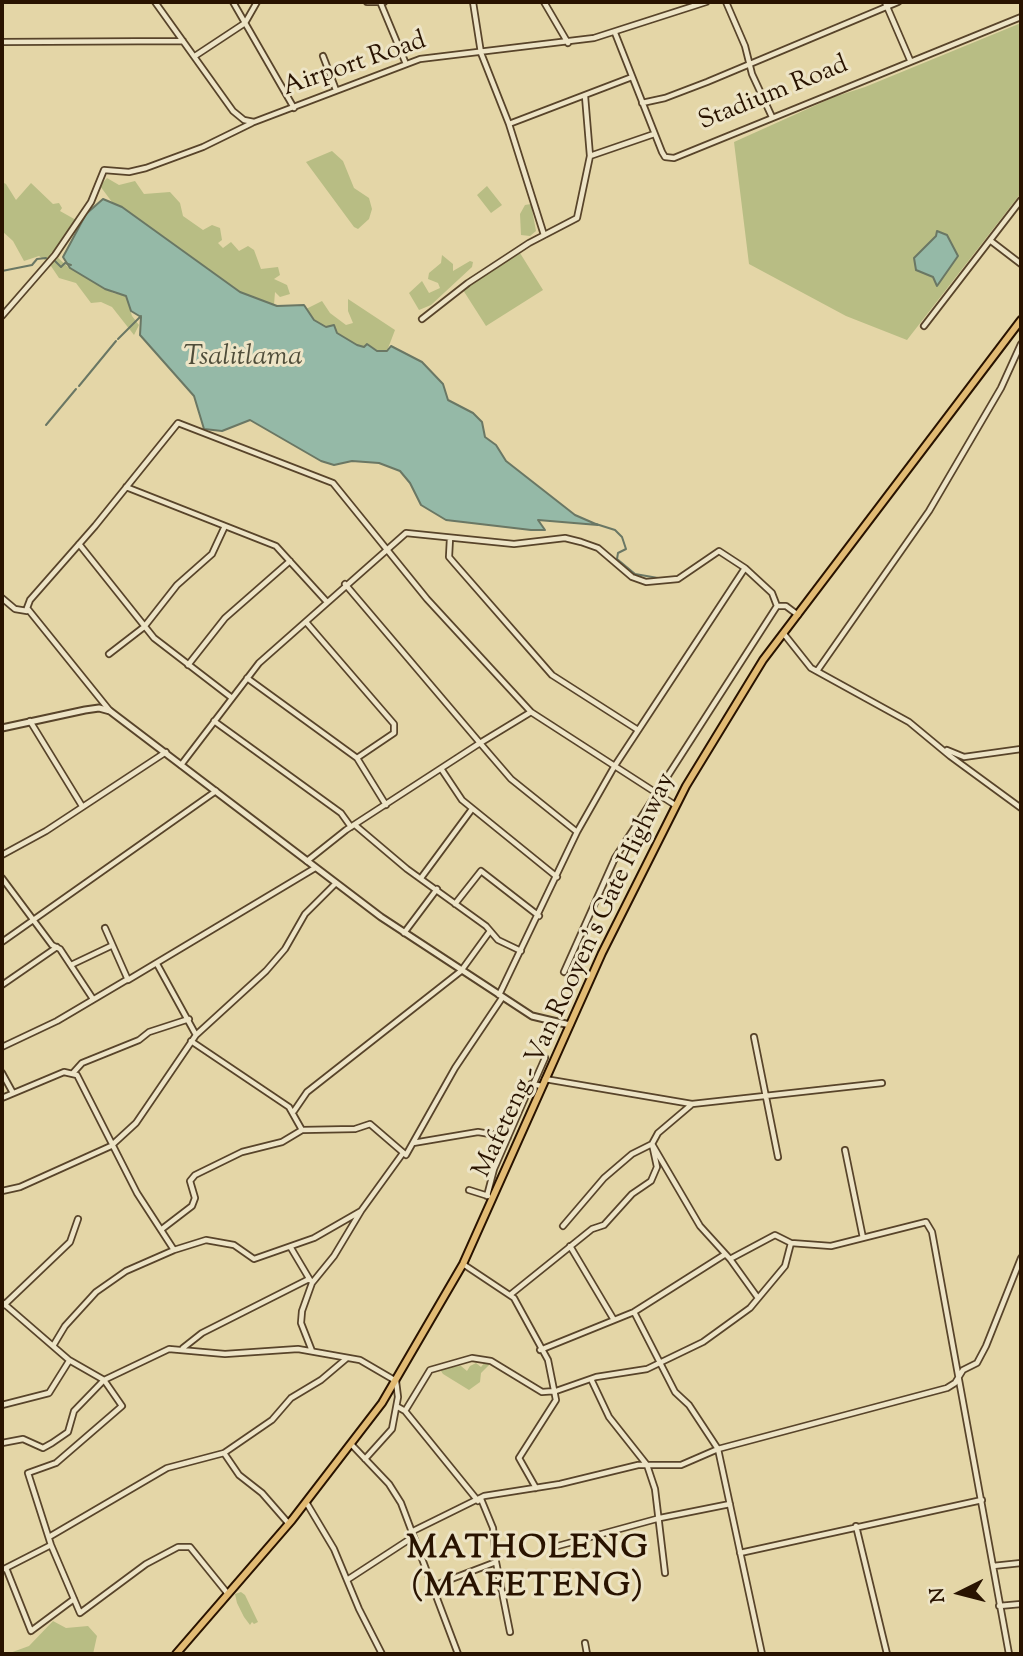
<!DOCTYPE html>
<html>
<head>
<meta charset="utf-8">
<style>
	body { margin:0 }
	#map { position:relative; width:1023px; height:1656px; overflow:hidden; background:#e4d6a7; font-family:"Sorts Mill Goudy",serif }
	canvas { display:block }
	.frame { position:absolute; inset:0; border:4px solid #291300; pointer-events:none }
	.north { position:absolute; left:925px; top:1558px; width:70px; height:70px; -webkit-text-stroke:5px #ede4c6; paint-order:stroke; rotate:264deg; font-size:19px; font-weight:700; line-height:28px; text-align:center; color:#291300 }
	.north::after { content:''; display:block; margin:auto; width:24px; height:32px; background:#291300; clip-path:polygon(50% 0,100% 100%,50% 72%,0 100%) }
</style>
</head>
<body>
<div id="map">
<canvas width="1023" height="1656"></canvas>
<div class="frame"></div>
<div class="north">N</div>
</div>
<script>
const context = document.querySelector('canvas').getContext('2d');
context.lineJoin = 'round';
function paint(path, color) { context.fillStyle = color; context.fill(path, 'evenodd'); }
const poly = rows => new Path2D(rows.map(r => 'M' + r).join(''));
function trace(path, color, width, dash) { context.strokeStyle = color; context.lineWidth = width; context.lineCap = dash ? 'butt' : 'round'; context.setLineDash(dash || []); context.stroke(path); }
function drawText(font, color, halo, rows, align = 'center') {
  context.font = font + ' "Sorts Mill Goudy",serif'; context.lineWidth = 6; context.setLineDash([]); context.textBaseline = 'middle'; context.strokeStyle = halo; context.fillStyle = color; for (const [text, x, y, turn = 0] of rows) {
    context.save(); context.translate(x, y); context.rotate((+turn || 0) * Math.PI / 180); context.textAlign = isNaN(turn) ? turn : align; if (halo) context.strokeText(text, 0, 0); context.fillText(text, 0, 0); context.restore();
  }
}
const green = poly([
	[1021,23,1021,193,907,340,846,316,749,264,734,142,834,97,865,87],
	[332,151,343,161,354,188,369,198,372,209,369,219,358,229,354,227,306,162],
	[107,178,119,185,135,181,144,194,170,192,180,203,183,216,203,230,212,225,220,228,222,240,218,243,223,248,231,242,239,251,248,246,254,250,261,269,278,267,280,275,274,279,287,285,290,294,280,297,275,292,274,305,240,292,112,202,100,186],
	[2,182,6,184,16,200,31,183,53,204,59,203,62,208,60,211,76,220,55,255,68,267,113,293,126,296,132,316,139,325,134,335,112,307,101,302,91,303,76,283,59,278,49,263,39,256,24,261,13,241,2,231],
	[487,186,502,205,491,213,477,195],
	[531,204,536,231,530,236,521,235,520,214,525,205],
	[520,253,543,290,486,326,463,290],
	[442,255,453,264,453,271,470,261,473,262,472,267,431,305,419,310,409,293,422,281,429,293,440,288,438,283,428,279,429,273,441,263],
	[348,299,395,330,387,351,377,351,367,345,364,347,357,345,314,320,306,309,322,301,330,313,346,325,353,323,348,311],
	[485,1362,490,1364,481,1373,480,1382,469,1390,443,1374,439,1368,461,1366,467,1371,470,1366,476,1363,481,1367],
	[241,1592,245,1595,258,1622,254,1624,252,1622,250,1625,244,1617,237,1603,235,1594],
	[53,1621,66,1628,88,1626,97,1636,93,1654,7,1654,29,1646]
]);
const water = poly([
	[103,199,122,207,240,292,277,306,304,305,314,320,326,327,334,325,337,333,357,345,364,347,367,344,377,351,387,351,391,346,422,362,443,384,448,400,473,413,482,422,485,437,496,445,506,461,575,515,598,525,538,520,545,530,531,530,446,520,421,505,410,483,400,471,379,463,352,461,334,465,321,461,250,420,222,431,204,429,194,396,140,335,141,317,131,311,126,296,105,289,70,268,63,257,86,214,103,199],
	[937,231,947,235,958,256,937,286,933,277,916,270,914,258,936,236,937,231]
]);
const stream = poly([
	[55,261,61,267,65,263,71,265],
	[2,271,32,265,37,259,46,258],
	[118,339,141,316],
	[79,386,116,341],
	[46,425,76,389],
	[596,524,615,530,622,537,626,549,618,553,617,559,635,574,658,578]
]);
const minor = poly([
	[155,2,233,111,244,120,254,122,420,59,594,38,706,2],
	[233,2,294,108],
	[367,2,384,2],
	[473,2,481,53,509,124,544,235],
	[544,2,568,43],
	[726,2,745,46,752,74,772,117],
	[885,2,910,60],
	[381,4,406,64],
	[615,33,662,152,665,157,674,158,1021,17],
	[2,42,183,41],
	[195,56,245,23,257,2],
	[323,56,336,90],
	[585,96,590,156],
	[642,103,665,98,707,82,898,2],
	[509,124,632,77],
	[991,241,1021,264],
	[2,316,55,255,91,202,104,170,129,172,146,168,203,147,252,123],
	[422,319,468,283,529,243,577,218,590,156,654,134],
	[924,326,1021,200],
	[126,487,276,546,327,602],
	[450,538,449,557,455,564,552,675,638,730],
	[79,544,154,638,232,698],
	[345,584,480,743,531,712,675,805],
	[2,598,15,609,27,611],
	[777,606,786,606,798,615],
	[306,622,394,724,394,733,357,758],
	[784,634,811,668,909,722,950,756,1021,808],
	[109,654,144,627,177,585,212,554,225,526],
	[188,665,225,618,290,561],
	[817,671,929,511,1001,388,1021,344],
	[247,678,357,758,386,805],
	[110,711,27,608,30,600,95,526,178,423,333,483,427,599,531,712],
	[30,721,82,806],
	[214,721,341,813,351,827],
	[947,750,964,757,1021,749],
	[181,765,259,663,406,533,514,544,565,538,581,542,598,548,632,577,646,582,678,579,719,551,745,568,772,593,777,606],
	[442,770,462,800,557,877],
	[355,825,407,869,486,926,498,940,521,951],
	[2,855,46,831,166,752],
	[307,861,346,830,480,743,511,779,577,832],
	[2,878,52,945,60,949,93,999],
	[421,878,472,809],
	[455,904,481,871,539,916],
	[105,928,128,980,315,868],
	[404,933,437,889],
	[2,942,216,791],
	[157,964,196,1035],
	[71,965,111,946],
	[564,972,615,858,777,606],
	[2,985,57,947],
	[499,995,577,832,614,767,745,568],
	[754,1037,778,1157],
	[191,1041,289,1107,302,1130],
	[2,1047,57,1021,128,979],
	[2,1073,13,1093],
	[73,1073,82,1063,139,1040,149,1032,189,1019],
	[545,1079,692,1104,882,1083],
	[533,1085,545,1058],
	[2,1098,64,1072,77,1075,137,1193,174,1250],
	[294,1111,307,1092,461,971,490,931],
	[413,1143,478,1132,508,1137],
	[845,1150,863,1238],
	[469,1190,488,1196],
	[2,1191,20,1187,111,1146,136,1123,196,1035,266,971,285,949,305,914,336,883],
	[487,1196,494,1169,531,1084,542,1086],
	[563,1226,604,1178,632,1154,652,1144,700,1226,730,1259,758,1298],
	[162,1229,192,1206,195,1198,190,1181,195,1175,242,1152,282,1142,302,1130,355,1129,370,1124,406,1155,455,1068,502,998],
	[570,1246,614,1320],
	[291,1248,310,1280],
	[730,1259,775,1235,791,1243,831,1246,926,1222,932,1232,1009,1654],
	[463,1264,514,1298,548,1360,556,1400,519,1458,536,1488],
	[510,1295,592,1229,604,1225,632,1194,651,1181,657,1167,652,1144,658,1133,691,1105],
	[2,1302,69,1360,104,1380,169,1349,225,1354,298,1349,360,1360,396,1381,398,1397,392,1429,365,1459],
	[4,1305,70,1242,78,1219],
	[634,1312,675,1392,689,1405,718,1449,762,1654],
	[53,1346,65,1326,96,1292,126,1271,174,1250,206,1240,234,1245,254,1259,314,1238,361,1211,403,1153],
	[183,1348,202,1333,309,1279],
	[540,1350,634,1312,724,1255],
	[312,1351,301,1323,302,1311,312,1283,334,1256,361,1211],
	[591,1379,609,1417,647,1465,655,1489,665,1573],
	[2,1405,49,1393,69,1361],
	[398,1407,405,1411,478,1501],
	[405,1411,430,1370,472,1358,491,1361,542,1392,556,1391,596,1377,647,1369,703,1342,750,1308,785,1266,791,1243],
	[2,1443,23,1439,43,1448,52,1443,68,1432,74,1411,104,1380,122,1406,56,1463,28,1473,51,1545,80,1613,146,1564,178,1547,190,1547,228,1594],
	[351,1444,389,1484,401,1503,458,1654],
	[224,1453,239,1475,262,1493,289,1524],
	[481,1499,493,1528,496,1562,510,1632],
	[306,1502,334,1549,359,1609,382,1654],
	[856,1526,887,1654],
	[411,1532,484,1496,560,1484,638,1465,681,1465,718,1449,947,1388,955,1383,963,1370,977,1363,986,1346,1021,1258],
	[49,1537,167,1468,224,1453,272,1420,291,1398,321,1380,347,1358],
	[554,1547,660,1518,730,1504],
	[740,1553,982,1500],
	[993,1566,1021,1563],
	[6,1568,31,1631,74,1599],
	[2,1570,51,1545],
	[347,1580,413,1537],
	[433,1586,496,1562],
	[999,1606,1021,1604],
	[585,1643,587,1654]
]);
const tertiary = poly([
	[2,728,85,710,99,708,110,711,381,917,532,1016,570,1025]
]);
const primary = poly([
	[176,1654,292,1520,382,1403,463,1264,602,953,686,786,763,660,1021,320]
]);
const streetNames = [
	["Airport Road",355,66,-19],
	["Stadium Road",774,95,-22],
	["Mafeteng - Van Rooyen's Gate Highway",576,976,-65]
];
const waterNames = [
	["Tsalitlama",243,359]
];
const districtNames = [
	["MATHOLENG",528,1551],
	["(MAFETENG)",528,1589]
];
paint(green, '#b8bd84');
paint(water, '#95b9a7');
trace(water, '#6a7764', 2);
trace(stream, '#6a7764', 2);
trace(minor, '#58442a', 8);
trace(tertiary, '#58442a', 9);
trace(primary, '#291300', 10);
trace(minor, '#ede4c6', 4.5);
trace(tertiary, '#ede4c6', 5);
trace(primary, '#e2bb74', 6);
drawText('26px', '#291300', '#ede4c6', streetNames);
drawText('italic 28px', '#4f4d3a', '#ede4c6', waterNames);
context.letterSpacing = '2px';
drawText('bold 33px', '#291300', '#ede4c6', districtNames);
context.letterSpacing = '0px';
</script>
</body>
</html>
